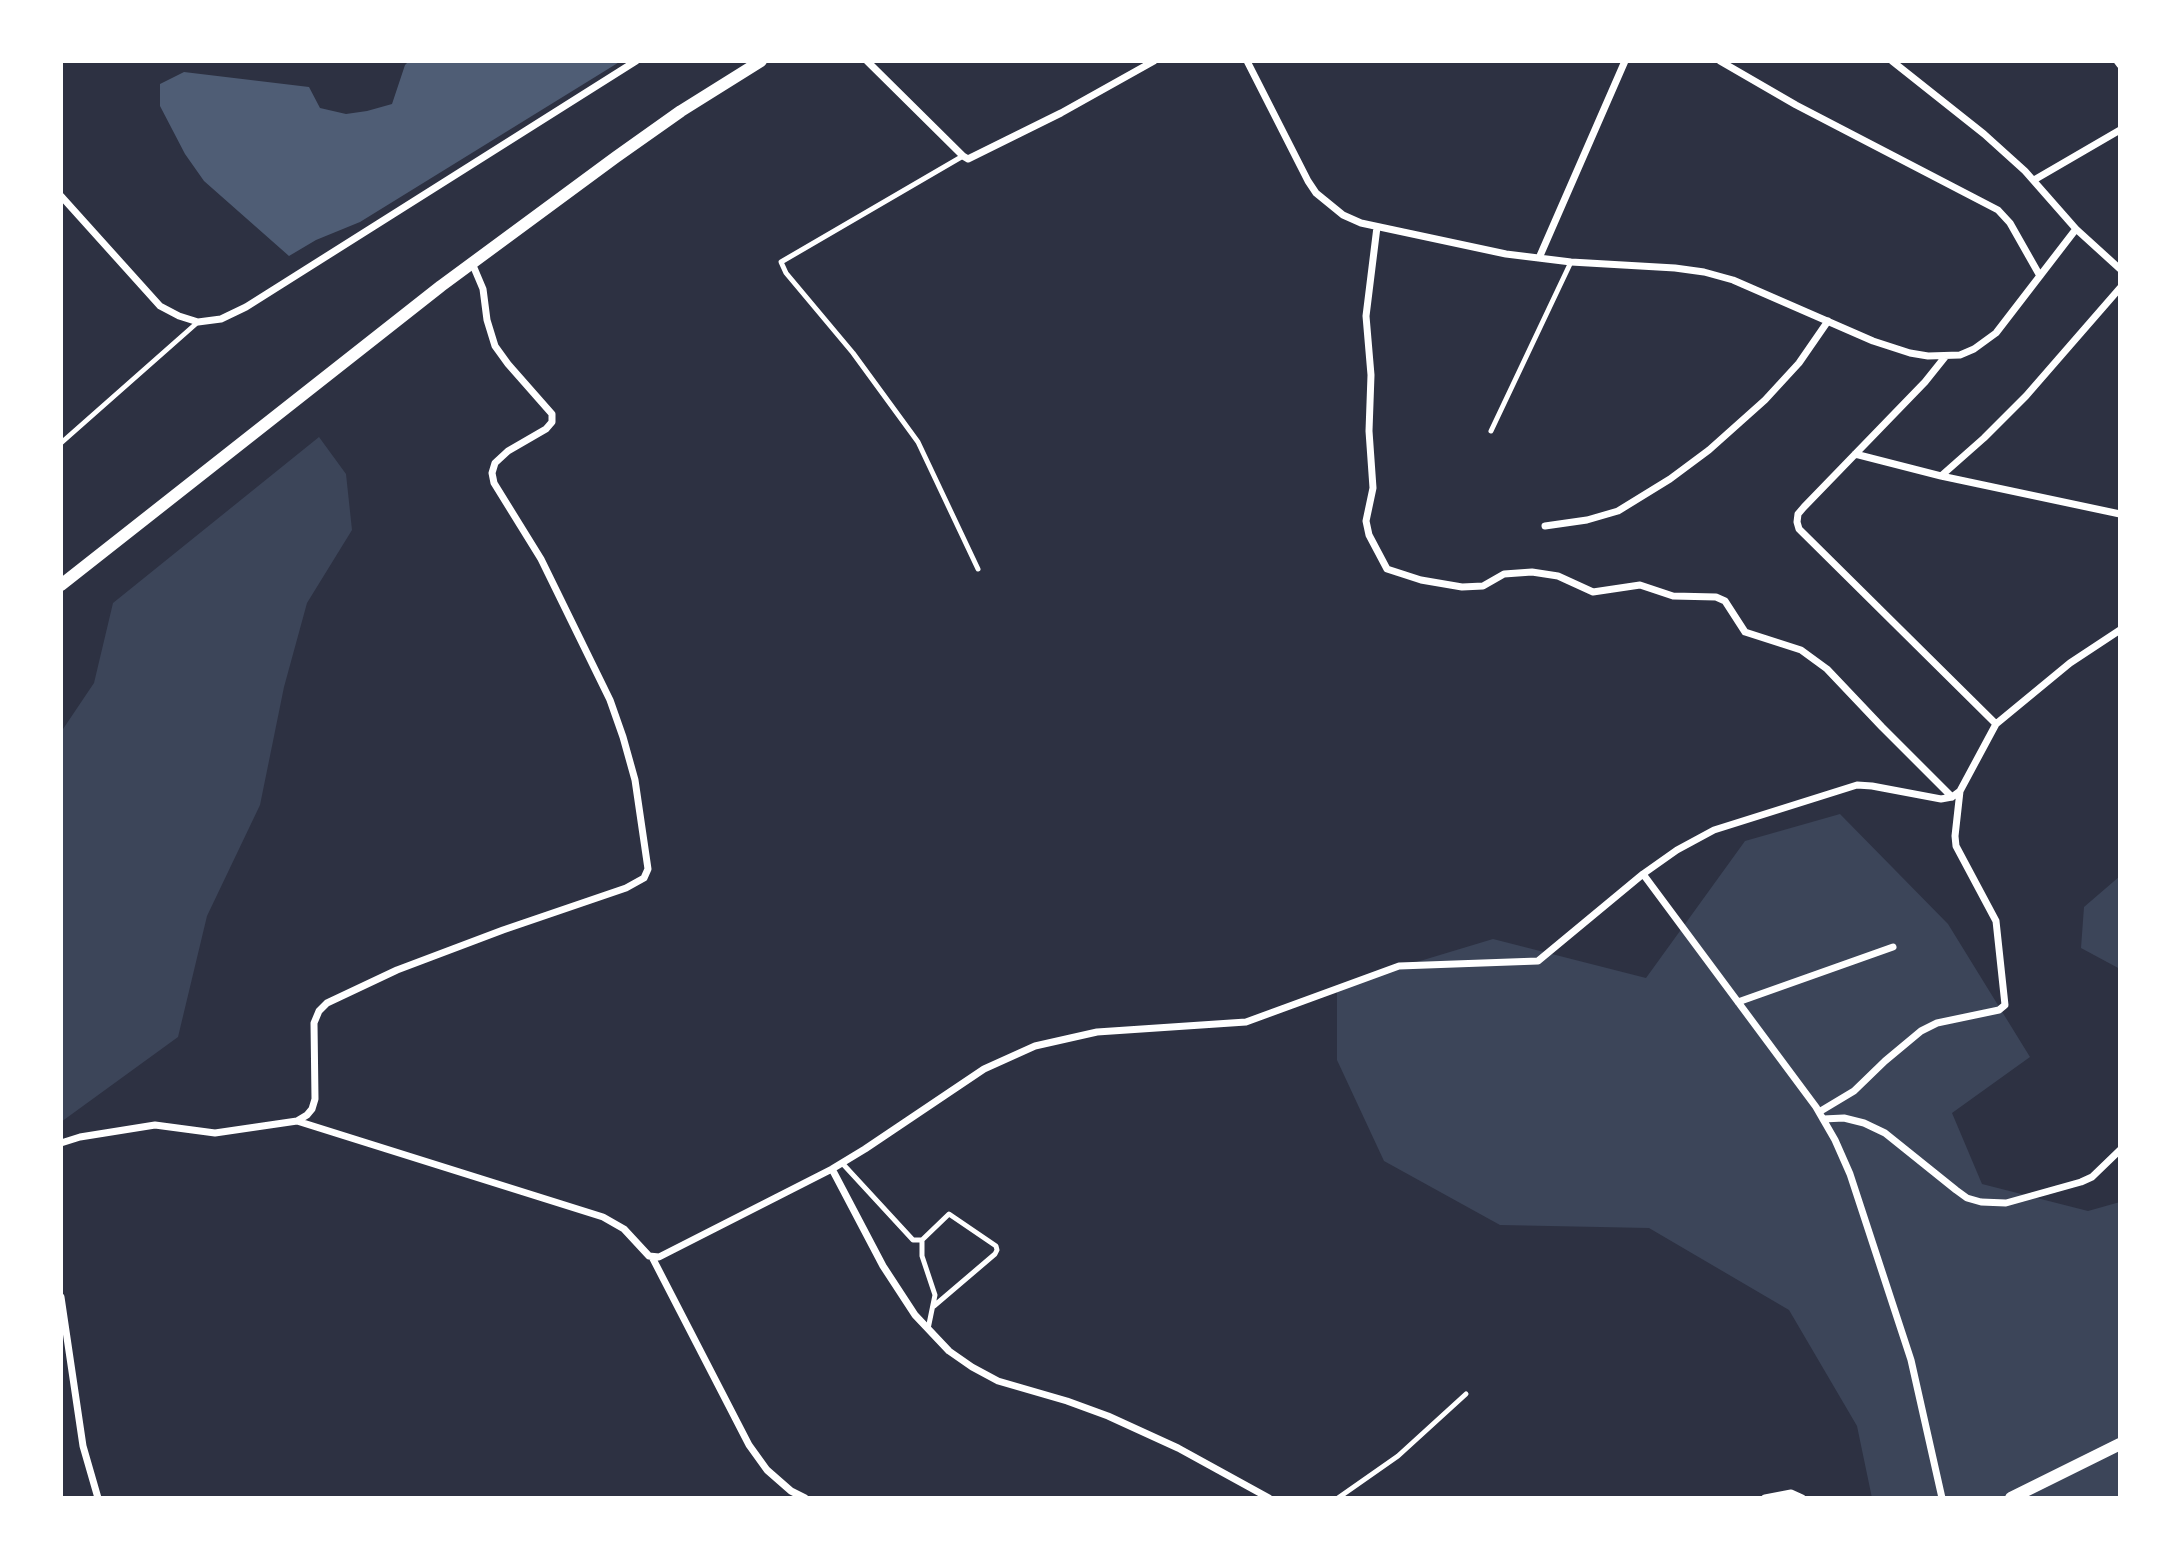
<!DOCTYPE html>
<html>
<head>
<meta charset="utf-8">
<style>
	body { margin:0 }
	#map { position:relative; width:2181px; height:1559px; overflow:hidden; background:#2d3142; font-family:Helvetica,sans-serif }
	canvas { display:block }
	.frame { position:absolute; inset:0; border:63px solid #fff; pointer-events:none }
</style>
</head>
<body>
<div id="map">
<canvas width="2181" height="1559"></canvas>
<div class="frame"></div>
</div>
<script>
const context = document.querySelector('canvas').getContext('2d');
context.lineJoin = 'round';
function paint(path, color) { context.fillStyle = color; context.fill(path, 'evenodd'); }
const poly = rows => new Path2D(rows.map(r => 'M' + r).join(''));
function trace(path, color, width, dash) { context.strokeStyle = color; context.lineWidth = width; context.lineCap = dash ? 'butt' : 'round'; context.setLineDash(dash || []); context.stroke(path); }
const green = poly([
	[319,437,346,474,352,530,307,603,284,687,260,805,207,916,178,1037,61,1122,61,732,94,683,113,603],
	[1840,814,1948,924,2030,1057,1952,1113,1982,1184,2088,1211,2120,1202,2120,1498,1872,1498,1857,1426,1789,1310,1649,1228,1500,1225,1384,1161,1337,1060,1337,986,1493,939,1646,978,1745,841],
	[2120,876,2120,969,2081,948,2084,907]
]);
const water = poly([
	[409,61,621,61,360,222,316,240,289,256,204,181,185,154,160,106,160,84,184,72,309,87,320,108,346,114,367,111,392,104,405,65]
]);
const service = poly([
	[963,156,781,262,786,273,853,353,918,442,978,569],
	[1491,431,1571,262],
	[61,443,198,322],
	[842,1163,913,1240,922,1240,949,1214,996,1246,997,1250,995,1254,934,1306],
	[922,1240,922,1256,935,1295,928,1329],
	[1338,1498,1398,1456,1466,1394]
]);
const minor = poly([
	[867,61,963,156,968,159,1061,113,1154,61],
	[1247,61,1308,181,1316,193,1343,215,1361,223,1506,254,1571,262,1675,268,1704,272,1733,280,1873,341,1910,353,1928,356,1960,355,1974,349,1996,333,2076,229],
	[1720,61,1796,105,1998,210,2010,223,2040,276],
	[1892,61,1984,134,2025,171,2076,229,2120,269],
	[2117,61,2120,65],
	[2034,180,2120,130],
	[61,196,160,306,179,316,198,322,221,319,246,307,636,61],
	[1377,227,1366,316,1371,375,1369,431,1373,488,1366,521,1369,535,1387,569,1421,580,1462,587,1483,586,1504,574,1532,572,1558,576,1593,592,1640,585,1673,596,1716,597,1725,601,1745,632,1801,650,1827,669,1882,727,1952,797],
	[1539,258,1625,61],
	[1945,357,1925,382,1804,507,1798,514,1797,522,1799,529,1996,724],
	[1855,454,1941,476,2120,514],
	[1941,476,1984,438,2026,396,2120,288],
	[1545,526,1587,520,1618,511,1670,479,1709,450,1765,400,1799,363,1828,321],
	[1643,874,1816,1107,1835,1140,1850,1174,1911,1360,1942,1498],
	[1738,1002,1893,947],
	[1819,1112,1854,1091,1885,1061,1921,1031,1937,1023,1999,1010,2005,1005,1996,921,1956,846,1955,836,1960,791],
	[1823,1119,1844,1118,1864,1123,1885,1133,1956,1190,1967,1198,1981,1202,2006,1203,2081,1182,2092,1177,2120,1150],
	[297,1121,603,1217,624,1229,649,1256,659,1257,832,1169,865,1149,984,1069,1035,1046,1097,1032,1246,1022,1399,966,1538,961,1643,874,1677,850,1714,830,1857,785,1872,786,1941,799,1952,797,1960,791,1996,724,2070,663,2120,630],
	[61,1143,80,1137,155,1125,215,1133,297,1121,307,1115,312,1109,315,1099,314,1023,319,1011,327,1003,397,970,503,930,626,888,644,878,648,869,635,780,623,737,610,700,541,559,494,483,492,473,495,463,508,451,546,429,552,422,552,414,508,364,495,346,487,320,483,289,472,263],
	[832,1169,883,1266,915,1315,949,1351,972,1367,998,1381,1067,1401,1108,1416,1178,1448,1269,1498],
	[652,1257,749,1445,767,1470,791,1491,805,1498],
	[61,1297,83,1446,98,1498],
	[1765,1498,1791,1493,1802,1498]
]);
const tertiary = poly([
	[61,585,441,286,616,157,681,111,761,61],
	[2011,1498,2120,1444]
]);
paint(green, '#3c4559');
paint(water, '#4f5d75');
trace(service, '#fff', 5);
trace(minor, '#fff', 7);
trace(tertiary, '#fff', 12);
</script>
</body>
</html>
